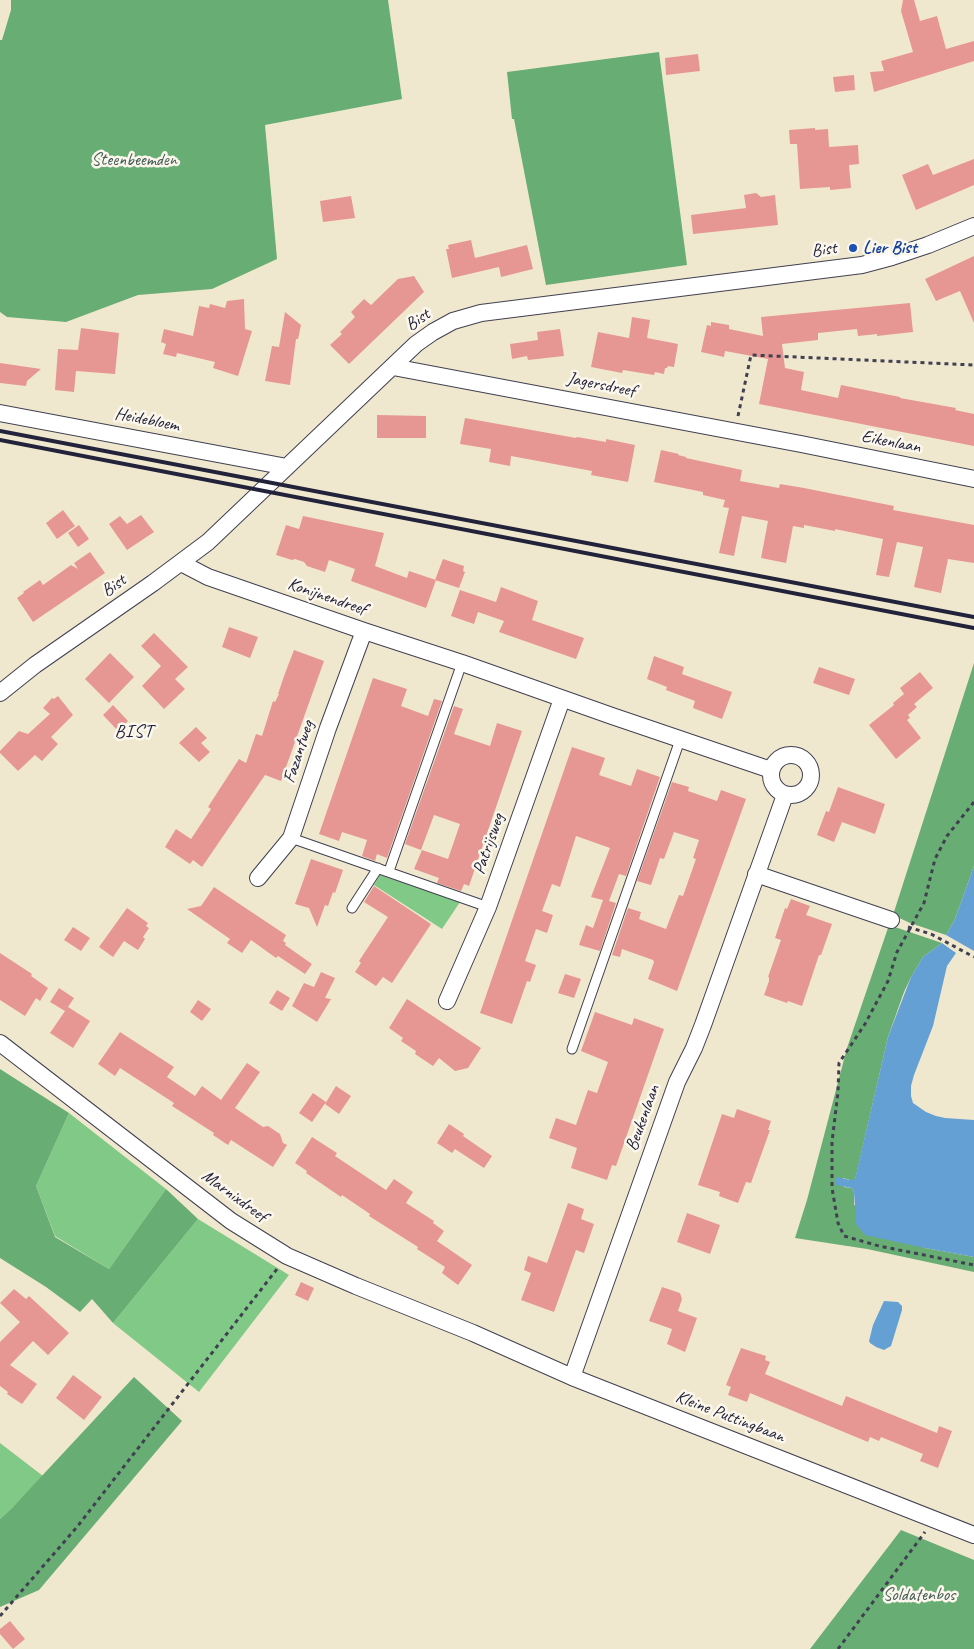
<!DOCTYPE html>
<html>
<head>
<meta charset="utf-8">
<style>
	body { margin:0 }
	canvas { display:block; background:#f0e8ce }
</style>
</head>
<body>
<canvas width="974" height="1649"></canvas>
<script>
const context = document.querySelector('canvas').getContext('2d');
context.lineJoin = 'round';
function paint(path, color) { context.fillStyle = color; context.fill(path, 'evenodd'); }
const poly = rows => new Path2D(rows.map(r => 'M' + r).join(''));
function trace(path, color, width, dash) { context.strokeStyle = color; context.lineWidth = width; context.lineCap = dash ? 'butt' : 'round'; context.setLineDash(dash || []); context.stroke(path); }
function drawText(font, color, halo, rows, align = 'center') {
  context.font = font + ' Caveat,sans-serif'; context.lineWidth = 5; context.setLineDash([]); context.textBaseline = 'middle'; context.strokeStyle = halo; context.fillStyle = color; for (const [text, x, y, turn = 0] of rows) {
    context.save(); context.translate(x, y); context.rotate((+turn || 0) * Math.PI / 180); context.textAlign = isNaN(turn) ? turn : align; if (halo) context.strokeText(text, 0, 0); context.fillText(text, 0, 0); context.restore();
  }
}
const green = poly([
	[380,875,460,902,442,929,374,885],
	[69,1113,166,1189,109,1269,55,1236,36,1186],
	[198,1219,289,1275,199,1392,113,1323],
	[0,1443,43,1476,12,1508,0,1519]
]);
const forest = poly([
	[11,0,388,0,402,99,265,125,277,259,212,289,138,295,66,322,7,317,0,312,0,40,2,40,11,10],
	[659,52,687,265,546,285,514,119,512,119,507,72],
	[974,663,974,866,955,919,946,935,910,923,893,915],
	[889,925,942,943,923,957,911,977,904,992,888,1037,855,1180,850,1180,843,1178,844,1187,852,1188,854,1192,854,1205,925,1248,974,1257,974,1272,867,1249,795,1238,807,1200,847,1048],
	[0,1069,69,1113,36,1186,55,1237,109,1269,166,1189,198,1219,113,1323,92,1299,80,1312,46,1287,0,1258],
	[134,1377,182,1421,39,1590,0,1607,0,1519,12,1508],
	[901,1530,974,1560,974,1649,810,1649]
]);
const water = poly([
	[974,866,974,951,946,935,955,919],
	[942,943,956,953,947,966,933,1026,914,1075,911,1086,911,1096,913,1103,926,1112,936,1116,945,1118,974,1120,974,1257,925,1248,865,1235,856,1224,854,1192,852,1188,836,1185,835,1181,837,1177,850,1180,855,1179,888,1037,911,977,923,957],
	[884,1301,898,1302,902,1306,902,1310,891,1346,884,1350,876,1347,870,1343,869,1341,873,1325]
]);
const building = poly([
	[903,0,914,0,920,21,937,16,946,49,974,41,974,61,874,92,870,72,884,71,881,61,913,52,901,11],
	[698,54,700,71,666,75,665,58],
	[854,75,855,90,835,92,833,77],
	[815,128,815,130,828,129,829,147,858,145,859,164,849,165,851,188,830,190,830,187,800,189,797,144,790,144,789,130],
	[974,159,974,185,916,210,902,175,928,164,933,175],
	[756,193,761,197,775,195,778,225,693,234,691,215,746,208,744,195],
	[351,196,355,218,323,222,320,201],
	[471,240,475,258,527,245,533,269,501,277,499,267,452,278,446,249,449,249,448,245],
	[974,256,974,323,960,291,936,301,925,279],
	[414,276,424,292,349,364,330,345,342,334,340,332,355,317,351,312,364,299,371,305,398,279],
	[244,299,245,329,252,331,238,376,213,368,215,362,177,353,176,357,163,354,166,344,161,342,164,329,193,336,199,306,209,308,210,304,225,308,227,301],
	[910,303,913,332,877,336,877,334,858,336,857,329,818,333,818,340,782,344,785,368,804,372,801,390,838,398,841,385,900,397,900,398,956,408,955,410,974,414,974,446,759,404,768,359,725,351,724,357,701,352,707,325,711,326,711,322,729,325,729,329,763,336,761,317],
	[285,312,301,325,298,339,296,339,290,385,265,381,272,346,279,347],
	[632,317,650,320,647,338,678,344,674,367,668,366,667,368,665,368,664,374,655,372,654,375,623,370,622,373,591,367,598,332,629,338],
	[81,328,119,333,115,374,76,371,74,392,55,390,58,349,78,350],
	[560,329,564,356,528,360,527,356,512,359,510,344,538,340,537,332],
	[0,363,41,369,27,381,26,386,0,383],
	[377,415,426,416,426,438,377,438],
	[465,418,576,438,577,437,606,442,606,439,635,445,628,482,591,475,592,471,511,456,510,466,489,462,491,449,460,444],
	[661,450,679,454,678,455,686,457,686,458,742,470,740,481,779,488,780,484,804,488,894,506,893,510,974,525,974,563,948,559,941,593,914,587,923,547,897,542,889,577,876,575,883,539,835,529,835,531,804,525,804,528,793,526,786,563,761,558,768,521,742,516,734,556,719,553,729,508,723,507,725,500,703,495,703,492,654,482],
	[63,510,75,526,57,539,46,523],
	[141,515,154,532,127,550,109,524,120,516,127,524],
	[303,516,384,533,375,566,407,578,409,571,436,580,426,608,351,581,355,569,329,560,325,572,307,566,304,562,295,559,292,560,276,555,286,525,299,529],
	[79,525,89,539,78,547,68,533],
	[90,552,105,573,33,622,17,598,24,593,23,592,40,580,43,585,71,565,78,569,74,563],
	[443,559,464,566,463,571,465,572,459,588,435,580],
	[501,587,538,601,532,620,584,638,576,659,499,632,504,621,478,612,474,624,451,616,460,590,496,602],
	[229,627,258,637,250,658,222,647],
	[154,633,188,667,175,679,185,689,164,709,142,686,161,666,141,646],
	[294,650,324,661,281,781,265,775,202,867,193,860,190,864,165,847,176,829,191,839,211,809,208,807,239,759,246,763,256,734,262,736,273,701,275,702,279,694,278,694,284,676],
	[110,653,134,677,109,703,85,679],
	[654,656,684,667,682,674,732,692,722,719,693,708,695,701,666,690,667,687,647,679],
	[819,667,855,679,849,695,813,683],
	[920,672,933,688,914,704,917,707,908,715,910,718,907,720,921,738,896,759,869,725,894,705,893,703,904,694,900,688],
	[373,678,407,689,401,706,428,716,434,699,442,701,387,858,377,854,375,861,362,856,367,840,342,832,339,841,319,834],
	[58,696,73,715,51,737,58,744,42,761,35,755,18,771,0,753,0,751,19,731,28,734,50,714,43,708,52,698,54,699],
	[113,705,128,721,118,731,103,715],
	[454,706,463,709,454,734,490,746,497,723,522,731,469,886,464,884,461,891,437,883,439,878,414,869,422,850,448,859,460,824,434,815,421,850,405,844],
	[196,727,207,738,201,743,210,752,199,762,179,743],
	[572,747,605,758,599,775,631,786,637,769,660,777,626,876,619,874,609,901,616,903,600,951,579,945,586,925,593,928,603,900,591,897,610,848,576,836,560,887,552,884,542,911,553,915,547,933,536,929,525,961,536,965,530,982,527,981,512,1024,480,1013],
	[672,782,689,787,688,791,717,801,721,790,746,799,677,991,648,979,654,962,653,960,622,949,620,957,612,955,628,908,641,912,639,919,666,929,679,895,683,896,696,859,693,858,699,840,674,832,664,859,660,858,651,885,637,881],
	[838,787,885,804,875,834,842,822,834,842,817,835,826,811,829,812],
	[311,859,343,870,335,893,333,892,328,906,325,905,317,927,309,908,295,904],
	[374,886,431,924,392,983,383,977,376,986,355,972,361,963,359,961,388,917,364,902],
	[214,887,286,935,283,941,286,943,285,945,312,964,305,974,278,956,276,958,251,940,242,953,227,943,230,939,187,909,201,906],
	[791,899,810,906,806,915,832,924,821,955,819,955,802,1006,788,1001,787,1003,764,995,769,981,769,977,768,977,781,940,775,938,785,908,787,909],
	[127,908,148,923,146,926,149,928,143,937,145,939,138,950,124,941,113,957,99,947],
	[73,927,90,938,81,951,64,940],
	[0,953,32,974,31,976,48,988,40,1001,36,998,25,1016,0,1000],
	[321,972,335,978,325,998,331,999,317,1022,292,1006,304,983,314,987],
	[565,974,581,979,574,998,558,993],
	[59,988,74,998,68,1007,90,1021,73,1048,50,1033,65,1011,50,1002],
	[277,990,290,998,282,1011,269,1003],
	[407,999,481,1048,468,1068,455,1071,439,1058,433,1066,415,1054,416,1051,401,1041,403,1038,389,1028],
	[198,1000,211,1009,202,1021,190,1012],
	[595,1012,632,1025,634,1018,664,1029,616,1166,612,1165,607,1180,571,1168,577,1148,549,1138,556,1118,576,1125,588,1090,597,1093,608,1062,581,1051],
	[120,1032,174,1067,167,1077,195,1096,202,1086,221,1100,247,1063,260,1072,235,1108,263,1127,268,1126,280,1134,283,1143,287,1145,273,1167,231,1140,228,1145,213,1135,214,1133,172,1106,174,1103,120,1068,115,1076,98,1064],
	[336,1086,351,1096,339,1114,325,1104],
	[313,1093,326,1102,312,1122,299,1113],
	[737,1109,771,1121,768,1130,770,1130,751,1183,746,1182,738,1203,719,1196,720,1192,698,1185,722,1114,734,1118],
	[449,1124,464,1134,463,1136,492,1156,484,1168,455,1149,452,1153,437,1143],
	[312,1137,337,1153,335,1156,386,1190,394,1179,413,1192,406,1203,434,1221,433,1223,444,1231,437,1241,472,1265,458,1285,442,1273,445,1267,417,1249,418,1247,369,1216,370,1214,342,1195,341,1197,306,1173,307,1171,295,1163],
	[568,1203,584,1209,581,1219,594,1224,584,1253,576,1250,554,1312,521,1300,531,1273,524,1270,528,1256,547,1263],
	[687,1213,720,1225,710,1254,677,1242],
	[301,1282,314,1288,308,1301,295,1295],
	[662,1287,680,1293,682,1299,678,1311,697,1318,685,1352,667,1344,672,1329,649,1321],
	[14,1289,26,1299,29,1296,69,1333,48,1355,33,1341,10,1365,37,1384,22,1404,7,1394,8,1392,0,1386,0,1342,20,1322,0,1303],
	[741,1348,766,1356,765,1360,770,1362,765,1374,842,1406,846,1396,937,1433,939,1426,952,1431,938,1468,920,1461,923,1454,881,1437,879,1441,870,1437,868,1442,750,1393,747,1402,728,1395,731,1387,726,1385],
	[73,1375,102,1397,84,1420,56,1398],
	[10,1621,25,1639,13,1649,0,1634,0,1629]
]);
const path = poly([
	[738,416,751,355,974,365],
	[974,802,947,836,935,859,924,903,897,952,888,981,865,1024,839,1063,838,1092,832,1142,832,1188,838,1223,844,1236,879,1246,974,1265],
	[908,927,931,934,974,957],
	[0,1616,77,1527,277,1269],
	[838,1649,925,1532]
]);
const service = poly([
	[291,838,488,907],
	[389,871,462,663],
	[352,908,378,868],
	[572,1049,680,740]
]);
const minor = poly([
	[393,367,801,444,974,479],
	[0,413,287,467],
	[181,563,208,577,364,631,462,663,612,716,771,770],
	[0,693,35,665,153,583,208,542,416,344,433,332,453,321,481,313,862,265,892,257,928,245,974,226],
	'771 775a20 20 0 1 1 40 0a20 20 0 1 1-40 0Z',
	[756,874,891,920],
	[258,878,291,838,328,728,364,631],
	[447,1001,488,907,562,699],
	[0,1043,231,1221,287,1256,356,1286,473,1333,572,1377,974,1535],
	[572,1377,677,1082,694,1048,703,1025,785,795]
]);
const rail = poly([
	[0,431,974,617],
	[0,440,974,628]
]);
const markers = [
	[853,248,5,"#1a4fb4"]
];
const parkNames = [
	["Steenbeemden",134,160],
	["Soldatenbos",919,1595]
];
const transitNames = [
	["Lier Bist",863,248]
];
const streetNames = [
	["Bist",824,250,-8],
	["Bist",418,320,-34],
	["Jagersdreef",601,385,11],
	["Heidebloem",147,420,11],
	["Eikenlaan",891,442,11],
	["Bist",114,586,-35],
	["Konijnendreef",327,597,19],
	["Fazantweg",299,752,-72],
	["Patrijsweg",489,844,-71],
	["Beukenlaan",643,1118,-70],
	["Marnixdreef",234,1196,36],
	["Kleine Puttingbaan",730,1417,21]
];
const neighbourhoodNames = [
	["BIST",134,732]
];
paint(green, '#80c986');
paint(forest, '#68ad73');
paint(water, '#65a0d5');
paint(building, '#e79793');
trace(service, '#414051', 11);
trace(minor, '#414051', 18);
trace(path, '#414051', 3, [4, 4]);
trace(service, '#fff', 9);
trace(minor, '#fff', 16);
trace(rail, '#22223b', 4);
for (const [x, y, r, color] of markers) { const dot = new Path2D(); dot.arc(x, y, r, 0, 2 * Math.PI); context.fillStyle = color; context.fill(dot); trace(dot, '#fbf7ec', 2); }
drawText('18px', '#435c55', '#fbf7ec', parkNames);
drawText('bold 18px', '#164399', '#fbf7ec', transitNames, 'left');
drawText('18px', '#22223b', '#fbf7ec', streetNames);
context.letterSpacing = '1px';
drawText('19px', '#22223b', '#fbf7ec', neighbourhoodNames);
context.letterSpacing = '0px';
</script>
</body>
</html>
